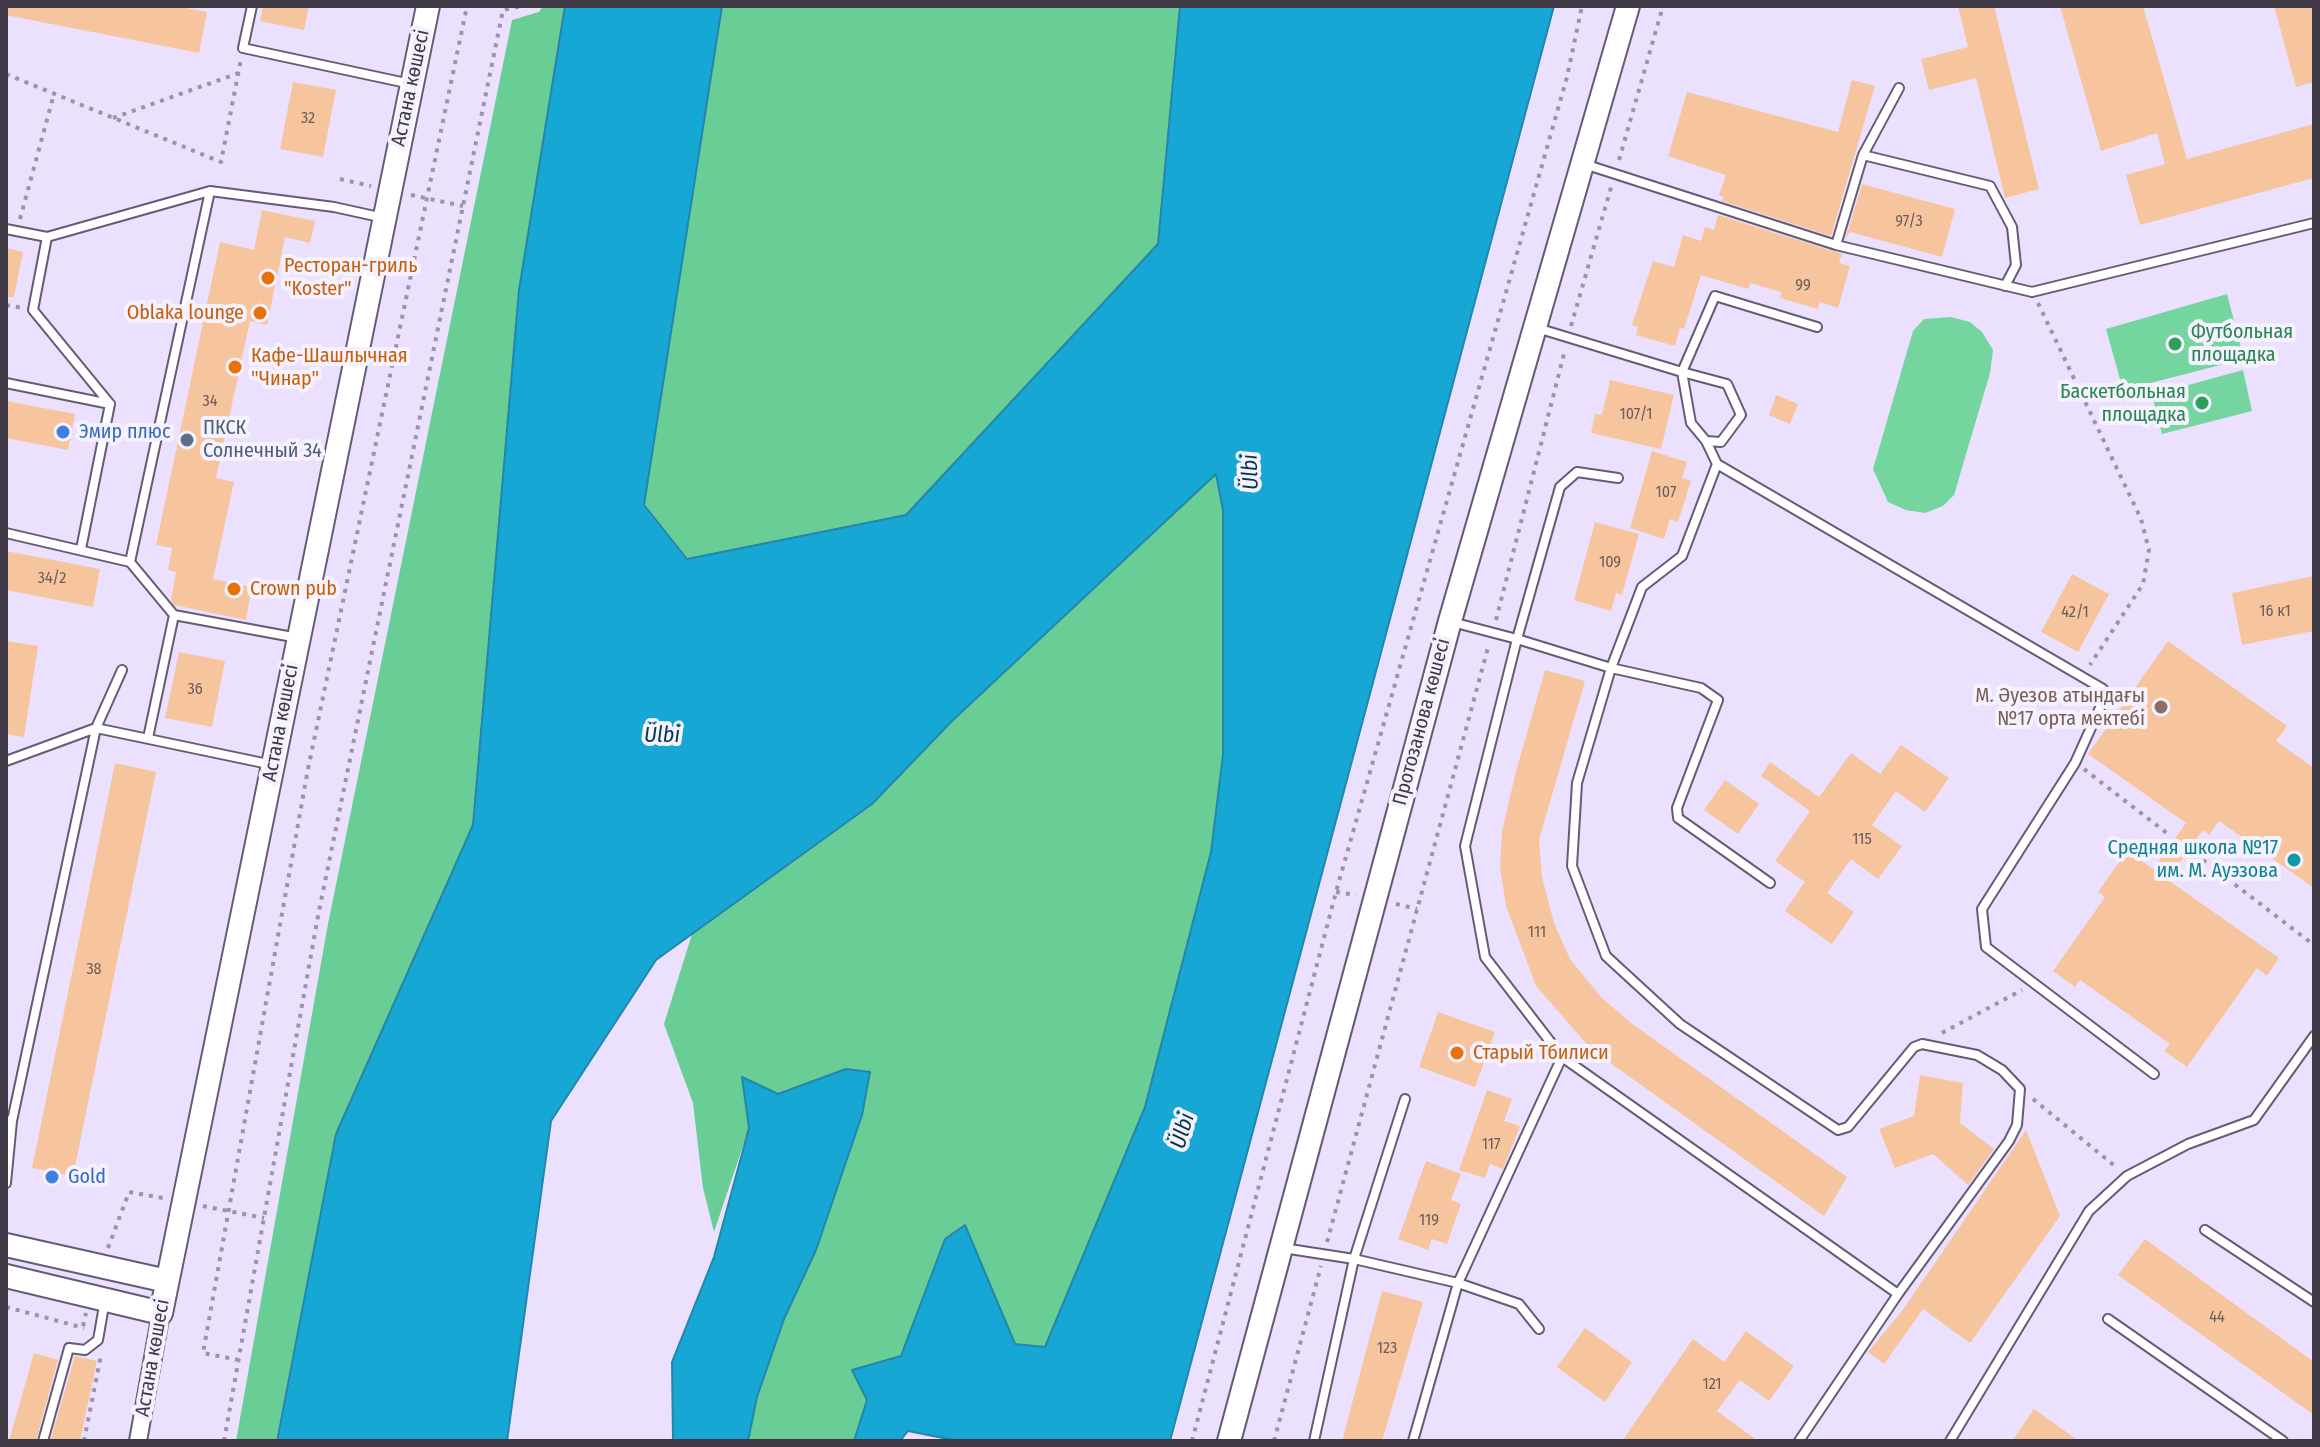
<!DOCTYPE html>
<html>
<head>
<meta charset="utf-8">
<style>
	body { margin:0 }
	#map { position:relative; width:2320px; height:1447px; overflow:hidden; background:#ece0ff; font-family:"Fira Sans Condensed",sans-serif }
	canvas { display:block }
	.frame { position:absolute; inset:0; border:8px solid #3e3945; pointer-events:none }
</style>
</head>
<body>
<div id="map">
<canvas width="2320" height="1447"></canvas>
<div class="frame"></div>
</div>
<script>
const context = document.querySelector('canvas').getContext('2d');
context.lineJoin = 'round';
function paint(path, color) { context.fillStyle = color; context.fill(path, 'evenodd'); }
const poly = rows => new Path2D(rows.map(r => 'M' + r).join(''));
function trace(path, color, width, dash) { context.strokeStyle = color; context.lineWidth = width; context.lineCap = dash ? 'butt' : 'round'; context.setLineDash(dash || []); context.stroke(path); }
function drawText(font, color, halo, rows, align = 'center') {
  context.font = font + ' "Fira Sans Condensed",sans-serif'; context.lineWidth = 8; context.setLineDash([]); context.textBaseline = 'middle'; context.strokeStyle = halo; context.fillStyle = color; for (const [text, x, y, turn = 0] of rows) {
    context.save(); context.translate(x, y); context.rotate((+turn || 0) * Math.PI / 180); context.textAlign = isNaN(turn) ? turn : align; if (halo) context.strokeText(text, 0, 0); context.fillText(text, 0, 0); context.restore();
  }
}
const green = poly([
	[2227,294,2244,359,2123,390,2106,329],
	[1951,317,1970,322,1982,332,1993,350,1990,373,1954,495,1943,506,1925,513,1906,510,1888,502,1873,469,1913,331,1924,319],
	[2243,370,2252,411,2162,434,2152,395]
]);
const forest = poly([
	[543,6,565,6,519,290,473,825,336,1134,276,1441,236,1441,328,924,512,20,539,12],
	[722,6,1180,6,1158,244,906,515,687,559,644,506],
	[1216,473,1223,510,1223,755,1211,852,1145,1106,1045,1347,1015,1344,965,1226,945,1239,901,1356,867,1400,854,1441,748,1441,757,1397,784,1319,816,1250,862,1115,870,1072,846,1069,777,1094,742,1078,749,1128,714,1232,703,1188,693,1103,664,1024,692,934,872,804,952,721]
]);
const water = poly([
	[565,6,722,6,644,505,687,559,906,515,1158,244,1180,6,1554,6,1170,1441,958,1441,908,1431,900,1441,854,1441,867,1400,852,1370,901,1356,945,1239,965,1225,1015,1344,1045,1347,1145,1107,1211,852,1223,755,1223,510,1216,474,952,721,872,804,656,960,551,1121,507,1441,277,1441,336,1134,473,825,519,290,565,6],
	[846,1069,870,1072,862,1115,816,1250,784,1319,757,1397,748,1441,673,1441,672,1362,714,1257,749,1128,742,1077,778,1094,846,1069]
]);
const building = poly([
	[6,6,176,6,207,12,199,53,6,15],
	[263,6,309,6,304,30,260,21],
	[1958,6,1994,6,2039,189,2005,198,1976,78,1929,90,1921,59,1968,47],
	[2060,6,2143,6,2187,159,2314,124,2314,178,2140,225,2126,175,2165,164,2157,133,2101,151],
	[2274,6,2314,6,2314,82,2296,87],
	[1852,80,1875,86,1831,236,1722,201,1724,197,1719,195,1726,175,1668,156,1687,92,1838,132],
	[293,82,336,90,323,157,280,149],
	[1862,184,1955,209,1942,257,1850,232,1845,240],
	[262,210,315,221,310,243,285,237,267,325,250,321,216,478,234,482,213,579,252,587,246,620,174,605,171,600,176,572,168,570,172,548,156,545,220,242,254,250],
	[1718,215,1842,254,1839,263,1850,266,1838,308,1820,302,1818,309,1780,298,1781,292,1750,283,1748,289,1701,275,1684,329,1680,328,1675,346,1636,335,1638,327,1632,325,1653,261,1674,267,1683,235,1701,241,1705,227,1714,230],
	[6,248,23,252,14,297,6,297],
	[1610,380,1674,395,1661,449,1591,433,1595,414,1602,415],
	[1776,395,1798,404,1790,424,1769,415],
	[6,401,75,414,68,450,6,438],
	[1652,451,1687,462,1682,478,1691,481,1678,522,1670,519,1664,539,1630,528],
	[1595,522,1639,534,1622,595,1616,593,1611,611,1574,600],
	[6,551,100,569,93,607,6,590],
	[2072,574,2109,594,2078,652,2041,632],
	[2314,576,2314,631,2242,645,2232,593],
	[6,641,38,646,24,737,6,734],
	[2168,641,2287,726,2276,741,2314,768,2314,888,2219,821,2209,835,2203,830,2168,880,2279,958,2267,976,2257,968,2187,1067,2164,1051,2170,1044,2080,980,2075,987,2053,971,2105,897,2098,892,2127,851,2153,869,2186,823,2088,754],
	[179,652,225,661,212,727,165,718],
	[1545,670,1585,681,1539,840,1542,877,1554,923,1570,959,1601,997,1631,1023,1847,1177,1824,1216,1591,1049,1536,986,1506,906,1500,867,1502,832,1515,775],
	[1901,745,1949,778,1925,812,1896,791,1872,825,1902,846,1878,879,1851,859,1827,893,1854,912,1832,944,1785,911,1805,882,1775,861,1810,811,1761,776,1770,762,1819,797,1851,753,1880,774],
	[115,763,156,772,73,1176,32,1168],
	[1725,780,1759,804,1738,834,1704,810],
	[1438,1012,1495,1032,1475,1087,1419,1067],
	[1920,1075,1963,1083,1960,1123,1994,1149,1968,1185,1933,1154,1895,1168,1879,1129,1914,1116],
	[1487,1090,1512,1099,1504,1121,1520,1126,1503,1169,1490,1164,1485,1178,1459,1170],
	[2026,1130,2060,1216,1970,1343,1923,1309,1884,1364,1868,1352,1902,1311],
	[1426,1161,1461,1174,1451,1200,1461,1204,1447,1244,1432,1239,1428,1250,1398,1239],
	[2145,1239,2314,1362,2314,1415,2118,1275],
	[1382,1291,1423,1302,1382,1441,1342,1441],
	[1585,1328,1632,1362,1605,1402,1557,1367],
	[1746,1331,1794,1366,1769,1401,1740,1380,1717,1411,1758,1441,1622,1441,1693,1339,1724,1362],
	[34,1353,58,1360,36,1441,9,1441],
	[75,1356,97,1361,80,1441,50,1441],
	[2034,1409,2079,1441,2012,1441]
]);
const path = poly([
	[6,74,221,162,241,59],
	[113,118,239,73],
	[1619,160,1663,6],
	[340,179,371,186],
	[411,195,463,206],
	[20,219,54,94],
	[2038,303,2141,519,2149,550,2143,584,2090,665],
	[6,305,23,308],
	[1571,326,1612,184],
	[1496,620,1565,350],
	[2084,769,2168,834],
	[2195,854,2314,945],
	[1336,892,1356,895],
	[1396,904,1417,909],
	[1942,1033,2022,990],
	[2033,1099,2116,1167],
	[203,1206,264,1218],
	[1327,1242,1489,644],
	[108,1248,129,1192,163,1198],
	[6,1307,84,1328],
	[83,1326,86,1313],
	[239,1360,203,1353,308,769,467,6],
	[84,1441,101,1355],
	[224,1441,318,916,503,10,523,6],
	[1192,1441,1336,892,1567,77,1582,6],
	[1274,1441,1321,1266]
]);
const lane = poly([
	[252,6,243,48,411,84],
	[1863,155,1990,186,2012,227,2016,265,2005,286],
	[1584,164,1836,245,2032,292,2314,223],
	[6,229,47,237,210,191,334,207,384,218],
	[47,237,33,310,110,404],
	[1836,245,1863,155,1899,88],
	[1537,328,1682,372,1691,423,1706,441,1717,464,1682,556,1642,587,1611,668,1701,688,1718,700,1677,808,1678,818,1770,883],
	[6,383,110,404,81,549],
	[1706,441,1721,442,1741,415,1727,384,1682,372,1715,296,1817,327],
	[1717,464,2103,689,2104,699,2075,763,1982,909,1986,947,2154,1074],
	[6,533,130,562,174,615,298,638],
	[130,562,210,191],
	[1452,622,1517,639,1611,668,1577,783,1572,866,1606,956,1680,1024,1838,1130,1848,1127,1914,1047,1922,1044,1977,1055,2002,1070,2020,1089,2017,1125,2009,1141,1898,1294,1562,1057,1485,957,1465,846,1517,639,1560,487,1577,472,1618,478],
	[148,738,174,615],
	[6,761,96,728,122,670],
	[6,1120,12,1121,6,1183],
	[12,1121,96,728,273,765],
	[2205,1230,2314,1302],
	[1283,1248,1354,1259,1458,1283,1413,1441],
	[2108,1319,2283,1441],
	[1539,1329,1519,1304,1458,1283,1562,1057],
	[43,1441,69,1348,85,1350,98,1340,105,1300],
	[1314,1441,1354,1259,1405,1099],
	[1799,1441,1898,1294],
	[1950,1441,2089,1211,2127,1176,2188,1144,2254,1120,2314,1036]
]);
const street = poly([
	[138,1441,161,1313]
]);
const secondary = poly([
	[6,1245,167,1281],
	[6,1276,161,1313,428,6],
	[1229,1441,1450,621,1628,6]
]);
const markers = [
	[268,278,8,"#e8710a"],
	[260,313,8,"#e8710a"],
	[2175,344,8,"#2e9e5b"],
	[235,367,8,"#e8710a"],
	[2202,403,8,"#2e9e5b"],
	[63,432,8,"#3f7fe0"],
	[187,440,8,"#5c6f8a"],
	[234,589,8,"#e8710a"],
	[2161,707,8,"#8d6e63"],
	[2294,860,8,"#0f9aa8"],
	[1457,1053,8,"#e8710a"],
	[52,1177,8,"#3f7fe0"]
];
const numberNames = [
	["32",308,119],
	["97/3",1909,222],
	["99",1803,286],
	["34",210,402],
	["107/1",1636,415],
	["107",1666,493],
	["109",1610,563],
	["34/2",52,579],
	["16 к1",2275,612],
	["42/1",2075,613],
	["36",195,690],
	["115",1862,840],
	["111",1537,933],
	["38",94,970],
	["117",1491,1145],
	["119",1429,1221],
	["44",2217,1318],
	["123",1387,1349],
	["121",1712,1385]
];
const streetNames = [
	["Астана көшесі",411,88,-78],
	["Протозанова көшесі",1422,722,-75],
	["Астана көшесі",281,723,-79],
	["Астана көшесі",153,1358,-80]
];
const foodNames = [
	["Ресторан-гриль",284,266],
	["\"Koster\"",284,289],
	["Oblaka lounge",244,313,"right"],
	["Кафе-Шашлычная",251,356],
	["\"Чинар\"",251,379],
	["Crown pub",250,589],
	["Старый Тбилиси",1473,1053]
];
const leisureNames = [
	["Футбольная",2191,332],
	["площадка",2191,355],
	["Баскетбольная",2186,392,"right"],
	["площадка",2186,415,"right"]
];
const serviceNames = [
	["ПКСК",203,428],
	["Солнечный 34",203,451]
];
const shopNames = [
	["Эмир плюс",79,432],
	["Gold",68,1177]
];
const educationNames = [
	["М. Әуезов атындағы",2145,696],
	["№17 орта мектебі",2145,719]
];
const cultureNames = [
	["Средняя школа №17",2278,848],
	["им. М. Ауэзова",2278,871]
];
const waterNames = [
	["Ülbi",1251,472,-92],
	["Ülbi",662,736],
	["Ülbi",1183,1131,-73]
];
paint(green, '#75d59e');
paint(forest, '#68ce95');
paint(water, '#17a7d5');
trace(water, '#2386aa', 2);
paint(building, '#f6c59e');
trace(lane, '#655b75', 12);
trace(street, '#655b75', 20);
trace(secondary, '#655b75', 26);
trace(path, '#9c93aa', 4, [4, 6]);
trace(lane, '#fff', 8);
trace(street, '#fff', 16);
trace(secondary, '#fff', 22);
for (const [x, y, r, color] of markers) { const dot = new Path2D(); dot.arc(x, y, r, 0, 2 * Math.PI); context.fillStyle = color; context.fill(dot); trace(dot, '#f6f1fe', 3); }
drawText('16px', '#6c5c5b', null, numberNames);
drawText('20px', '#3e3945', '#f6f1fe', streetNames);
drawText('20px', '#c56008', '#f6f1fe', foodNames, 'left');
drawText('20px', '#27864d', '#f6f1fe', leisureNames, 'left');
drawText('20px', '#4e5e75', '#f6f1fe', serviceNames, 'left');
drawText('20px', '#366cbe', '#f6f1fe', shopNames, 'left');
drawText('20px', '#785e54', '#f6f1fe', educationNames, 'right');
drawText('20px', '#0d838f', '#f6f1fe', cultureNames, 'right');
drawText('italic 22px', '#00384a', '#f6f1fe', waterNames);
</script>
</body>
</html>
